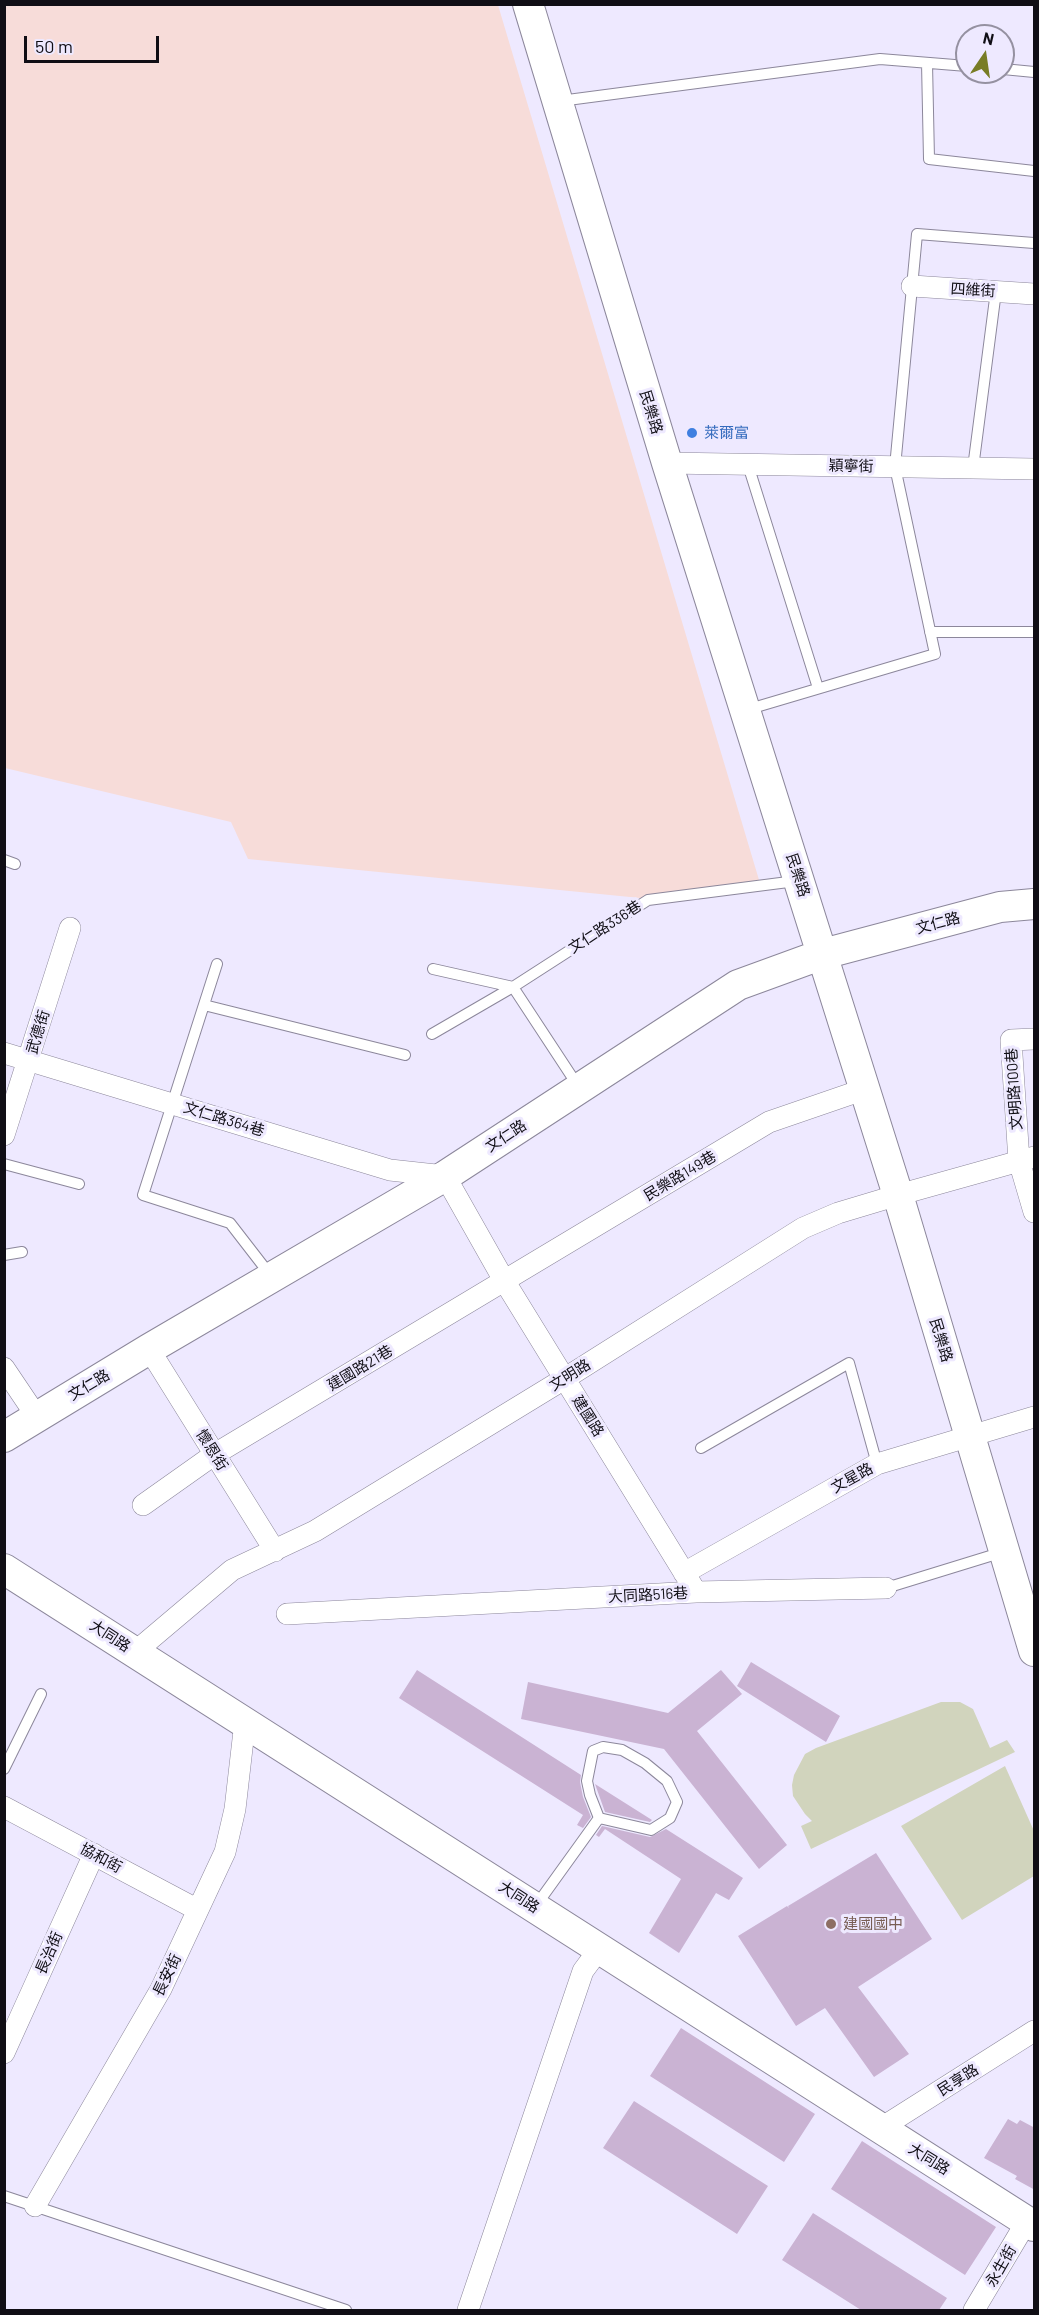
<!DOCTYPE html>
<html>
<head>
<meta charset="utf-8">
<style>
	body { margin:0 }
	#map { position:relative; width:1039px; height:2315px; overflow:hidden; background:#eee9ff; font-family:Barlow,sans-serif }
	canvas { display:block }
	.frame { position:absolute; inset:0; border:6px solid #100e15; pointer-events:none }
	.north { position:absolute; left:955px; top:24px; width:60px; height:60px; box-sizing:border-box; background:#eee9ff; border:2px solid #9591a1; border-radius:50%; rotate:13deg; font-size:16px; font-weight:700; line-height:24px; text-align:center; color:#100e15 }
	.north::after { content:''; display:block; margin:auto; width:21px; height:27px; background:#787c25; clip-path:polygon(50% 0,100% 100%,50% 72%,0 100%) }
	.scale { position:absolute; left:24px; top:36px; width:135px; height:27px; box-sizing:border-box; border:3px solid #100e15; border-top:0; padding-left:8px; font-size:18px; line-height:21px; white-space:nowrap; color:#100e15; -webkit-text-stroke:4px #eee9ff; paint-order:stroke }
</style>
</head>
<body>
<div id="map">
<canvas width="1039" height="2315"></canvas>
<div class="frame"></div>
<div class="north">N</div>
<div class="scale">50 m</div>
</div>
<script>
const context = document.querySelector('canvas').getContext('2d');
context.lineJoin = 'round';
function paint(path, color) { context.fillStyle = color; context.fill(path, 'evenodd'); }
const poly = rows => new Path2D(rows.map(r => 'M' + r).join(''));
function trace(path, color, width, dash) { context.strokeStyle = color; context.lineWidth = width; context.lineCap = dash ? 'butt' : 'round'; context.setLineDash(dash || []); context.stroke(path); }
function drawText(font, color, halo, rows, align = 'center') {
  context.font = font + ' Barlow,"Noto Sans TC",sans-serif'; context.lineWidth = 6; context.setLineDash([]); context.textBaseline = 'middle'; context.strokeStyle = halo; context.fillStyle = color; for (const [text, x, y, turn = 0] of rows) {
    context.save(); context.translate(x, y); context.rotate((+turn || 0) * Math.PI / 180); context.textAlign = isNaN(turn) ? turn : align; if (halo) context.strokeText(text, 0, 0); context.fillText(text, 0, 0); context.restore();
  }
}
const industrial = poly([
	[5,5,498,5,762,890,650,899,248,859,231,822,5,768]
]);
const green = poly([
	[941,1702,960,1702,973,1709,990,1748,1007,1740,1015,1752,811,1849,801,1826,812,1821,805,1814,793,1796,792,1785,794,1775,805,1754,816,1748],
	[1005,1766,1034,1831,1034,1876,962,1920,901,1826]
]);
const building = poly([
	[751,1662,840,1716,826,1742,737,1686],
	[417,1670,581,1775,580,1782,583,1797,591,1817,583,1828,577,1825,583,1815,399,1698],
	[721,1670,742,1694,697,1731,787,1845,759,1869,664,1749,521,1719,528,1682,668,1713],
	[595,1784,652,1820,650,1822,605,1812],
	[602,1826,650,1837,666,1829,743,1878,729,1900,716,1893,679,1953,649,1933,681,1879,605,1829,599,1837,596,1835],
	[876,1853,932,1939,858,1987,909,2054,874,2077,825,2008,796,2026,738,1936,787,1906,789,1908,788,1906],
	[681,2028,815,2114,784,2162,650,2076],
	[634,2101,768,2186,737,2234,603,2148],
	[1008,2119,1017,2124,1020,2120,1035,2128,1035,2190,1015,2179,1017,2176,984,2158],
	[862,2141,996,2227,965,2275,831,2189],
	[813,2213,947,2298,939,2310,861,2310,782,2260]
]);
const lane = poly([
	[927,63,929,159,1034,171],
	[1003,69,1034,72],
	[560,101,880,59,967,66],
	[748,465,818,688],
	[973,468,996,291],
	[930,632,1034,632],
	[746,710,935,654,895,467,917,234,1034,243],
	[4,860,15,864],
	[217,964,143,1195,230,1223,271,1276],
	[433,969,513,987,578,1086],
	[204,1005,405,1055],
	[432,1034,513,987,648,900,796,881],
	[4,1164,79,1184],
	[4,1255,22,1252],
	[701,1448,849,1363,877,1464],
	[886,1588,1003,1552],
	[4,1769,41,1694],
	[535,1907,599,1818,651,1830,670,1818,677,1802,667,1781,645,1763,622,1750,603,1747,593,1751,587,1781,590,1795,599,1818],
	[4,2196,346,2310]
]);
const street = poly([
	[912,286,1034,294],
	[667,463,1034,469],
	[1034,1039,1011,1040,1019,1161,1034,1212],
	[4,1053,390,1170,445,1176,505,1282,696,1592],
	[4,1135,70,928],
	[149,1349,275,1551],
	[4,1368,37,1417],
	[143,1505,215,1454,769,1122,865,1089],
	[684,1573,877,1464,1034,1417],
	[287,1614,696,1592,886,1588],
	[135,1652,232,1570,315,1531,564,1379,803,1228,838,1213,898,1195,1034,1157],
	[4,1807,198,1910],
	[4,2053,94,1854],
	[881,2128,1034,2031],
	[35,2206,161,1989,225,1852,235,1809,245,1722],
	[468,2310,583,1971,600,1948],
	[974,2310,1027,2221]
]);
const secondary = poly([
	[528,4,667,463,898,1195,1034,1651],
	[4,1437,149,1349,445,1176,738,985,823,954,1000,907,1034,904],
	[4,1569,1034,2226]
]);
const markers = [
	[692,433,6,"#3f7fe0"],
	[831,1924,6,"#8d6e63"]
];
const streetNames = [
	["四維街",973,290,3],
	["民樂路",651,412,73],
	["穎寧街",851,466,1],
	["民樂路",798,875,72],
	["文仁路",938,923,-15],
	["文仁路336巷",605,927,-33],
	["武德街",38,1032,-73],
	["文明路100巷",1014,1089,-94],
	["文仁路364巷",224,1119,17],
	["文仁路",506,1136,-33],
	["民樂路149巷",680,1176,-31],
	["民樂路",941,1340,73],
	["建國路21巷",360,1368,-31],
	["文明路",570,1375,-32],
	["文仁路",89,1385,-31],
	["建國路",588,1416,58],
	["懷恩街",212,1450,58],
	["文星路",852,1478,-29],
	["大同路516巷",648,1595,-3],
	["大同路",110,1636,33],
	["協和街",101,1858,28],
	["大同路",519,1897,33],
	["長治街",49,1953,-66],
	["長安街",167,1975,-64],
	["民享路",958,2080,-32],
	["大同路",929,2159,32],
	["永生街",1001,2266,-60]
];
const shopNames = [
	["萊爾富",704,433]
];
const educationNames = [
	["建國國中",843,1924]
];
paint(industrial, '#f7dcd9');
paint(green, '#d1d4bd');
paint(building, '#cab3d3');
trace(lane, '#8c879b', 12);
trace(street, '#8c879b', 22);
trace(secondary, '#8c879b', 32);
trace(lane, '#fff', 10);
trace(street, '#fff', 21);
trace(secondary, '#fff', 30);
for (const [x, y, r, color] of markers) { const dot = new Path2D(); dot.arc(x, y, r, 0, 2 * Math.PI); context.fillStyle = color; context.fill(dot); trace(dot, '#eee9ff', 2); }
drawText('15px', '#100e15', '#eee9ff', streetNames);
drawText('15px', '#366cbe', '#eee9ff', shopNames, 'left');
drawText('15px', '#785e54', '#eee9ff', educationNames, 'left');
</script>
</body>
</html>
